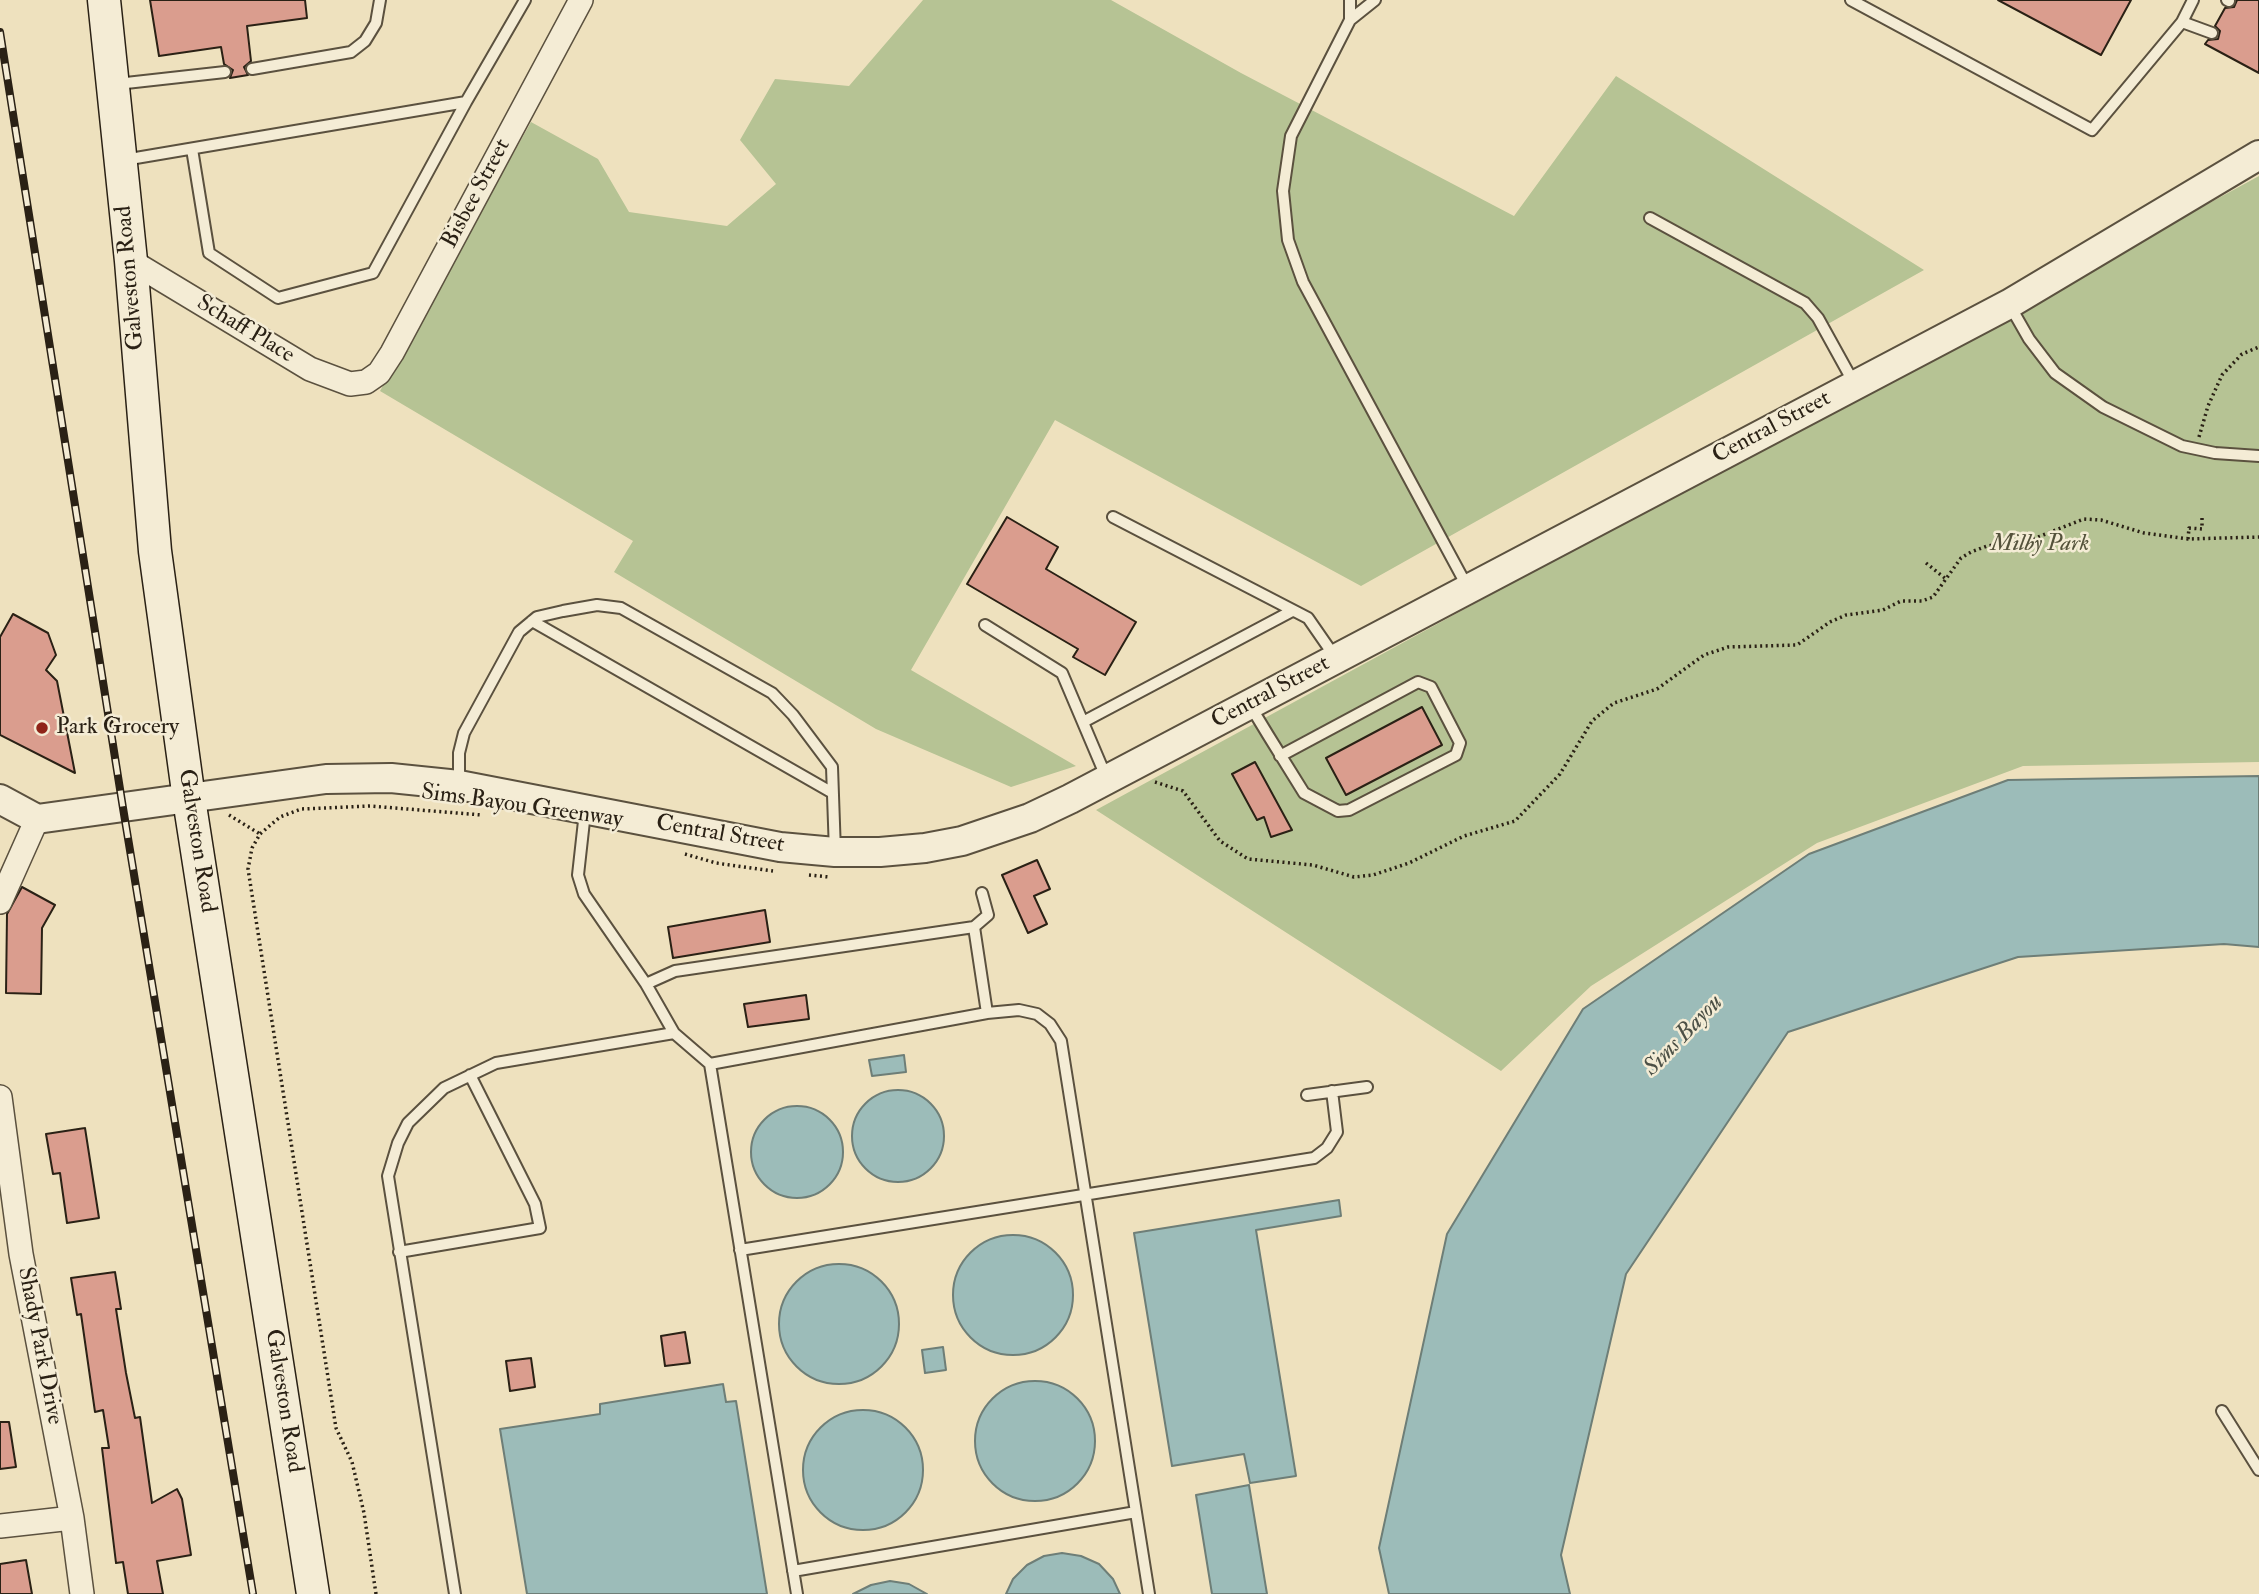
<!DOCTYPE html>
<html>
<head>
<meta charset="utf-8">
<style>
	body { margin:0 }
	canvas { display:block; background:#eee1be }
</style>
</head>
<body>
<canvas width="2259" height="1594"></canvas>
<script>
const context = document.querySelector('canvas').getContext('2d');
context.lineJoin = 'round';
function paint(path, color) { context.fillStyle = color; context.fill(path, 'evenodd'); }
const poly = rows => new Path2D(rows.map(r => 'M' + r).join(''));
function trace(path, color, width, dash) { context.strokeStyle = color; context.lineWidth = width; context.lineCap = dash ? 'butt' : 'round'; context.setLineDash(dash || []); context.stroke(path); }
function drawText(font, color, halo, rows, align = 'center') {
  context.font = font + ' "IM FELL Double Pica",serif'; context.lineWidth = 5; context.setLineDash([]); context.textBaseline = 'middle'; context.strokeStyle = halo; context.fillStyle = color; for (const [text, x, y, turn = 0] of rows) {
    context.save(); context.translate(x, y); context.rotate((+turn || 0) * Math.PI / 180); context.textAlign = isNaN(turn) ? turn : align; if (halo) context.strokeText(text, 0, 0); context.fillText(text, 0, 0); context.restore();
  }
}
const green = poly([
	[923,0,1111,0,1241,73,1514,216,1616,76,1924,270,1361,586,1055,420,911,670,1076,766,1011,787,876,729,614,572,633,541,380,391,531,122,598,159,629,212,727,226,776,184,740,140,775,79,849,86],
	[2259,176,2259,762,2023,766,1817,843,1591,986,1501,1071,1096,810]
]);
const water = poly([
	[2259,776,2259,947,2224,944,2018,957,1788,1032,1626,1274,1561,1555,1570,1594,1389,1594,1379,1548,1447,1234,1583,1009,1809,854,2008,780,2259,776],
	[904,1055,906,1072,872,1076,869,1060,904,1055],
	'852 1136a46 46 0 1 1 92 0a46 46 0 1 1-92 0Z',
	'751 1152a46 46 0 1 1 92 0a46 46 0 1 1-92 0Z',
	[1339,1200,1341,1216,1256,1230,1296,1476,1250,1483,1244,1454,1172,1466,1134,1233,1339,1200],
	'953 1295a60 60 0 1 1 120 0a60 60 0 1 1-120 0Z',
	'779 1324a60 60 0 1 1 120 0a60 60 0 1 1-120 0Z',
	[943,1347,946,1370,925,1373,922,1350,943,1347],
	'975 1441a60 60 0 1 1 120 0a60 60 0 1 1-120 0Z',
	[723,1384,726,1402,736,1401,767,1594,527,1594,500,1429,600,1414,600,1404,723,1384],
	'803 1470a60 60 0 1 1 120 0a60 60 0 1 1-120 0Z',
	[1249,1485,1267,1594,1212,1594,1196,1495,1249,1485],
	[1062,1553,1081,1556,1099,1564,1113,1579,1120,1594,1006,1594,1013,1579,1027,1565,1044,1556,1062,1553],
	[890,1581,909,1584,927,1594,853,1594,871,1585,890,1581]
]);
const building = poly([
	[150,0,305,0,307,18,247,26,251,61,244,67,248,75,230,78,233,70,224,64,221,47,159,56,150,0],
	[1998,0,2131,0,2101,55,1998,0],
	[2237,0,2259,0,2259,73,2205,44,2208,40,2218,39,2220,31,2215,26,2225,8,2234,7,2237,0],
	[1007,517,1058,547,1046,569,1136,622,1105,675,1073,657,1078,649,967,584,1007,517],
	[13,614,48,633,56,655,46,670,57,681,75,773,0,735,0,637,13,614],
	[1422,707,1442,745,1346,795,1326,758,1422,707],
	[1255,762,1292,830,1271,837,1264,817,1257,820,1232,774,1255,762],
	[1037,860,1050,889,1034,896,1047,924,1028,933,1002,875,1037,860],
	[22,887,55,905,42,928,41,994,6,993,7,914,22,887],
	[765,910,770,942,673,958,668,927,765,910],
	[806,995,809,1019,748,1027,744,1004,806,995],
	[85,1128,99,1218,67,1223,60,1173,53,1174,46,1134,85,1128],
	[115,1272,121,1309,116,1309,126,1373,135,1418,140,1417,152,1503,177,1489,182,1499,191,1555,157,1561,163,1594,128,1594,123,1562,116,1563,102,1448,109,1448,103,1410,95,1412,81,1314,77,1315,71,1278,115,1272],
	[685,1332,690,1363,665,1366,661,1336,685,1332],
	[531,1358,535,1387,510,1391,506,1361,531,1358],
	[0,1422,9,1422,16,1467,0,1469,0,1422],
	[26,1560,32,1594,0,1594,0,1564,26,1560]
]);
const path = poly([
	[2199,437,2208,406,2222,375,2242,354,2259,347],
	[2188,539,2189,528,2202,529,2202,515],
	[1926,563,1946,579],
	[1155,782,1183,791,1220,841,1248,859,1313,865,1354,877,1373,875,1409,863,1464,836,1515,821,1560,774,1592,721,1614,703,1657,689,1704,655,1728,647,1797,645,1830,622,1846,615,1883,610,1901,601,1922,601,1933,597,1961,558,1971,552,1987,546,2033,539,2084,519,2101,520,2144,533,2188,539,2259,537],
	[229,815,260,834],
	[685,854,716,863,773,871],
	[809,875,829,877],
	[376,1594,364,1513,352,1462,336,1428,248,869,252,848,260,834,280,817,301,809,370,806,482,815]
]);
const service = poly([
	[1350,0,1350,20],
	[1375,0,1350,20,1291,136,1283,191,1288,240,1303,282,1468,588],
	[1851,0,2092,130,2182,22,2212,33],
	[2227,0,2229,1],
	[2182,22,2193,0],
	[252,69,351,52,365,41,376,23,380,0],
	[117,84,225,72],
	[192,149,209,253,278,298,373,273,466,102],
	[124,160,466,102,525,0],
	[1650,218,1805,303,1818,318,1855,385],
	[2009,304,2029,339,2055,373,2103,407,2182,446,2215,453,2259,456],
	[1113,517,1308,618,1335,657],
	[532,621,831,792],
	[985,625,1062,673,1107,779],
	[1251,707,1268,735,1304,793,1338,811,1349,810,1456,755,1460,743,1431,687,1418,682,1280,756],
	[1083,722,1292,611],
	[459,785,459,753,464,733,519,632,537,617,563,611,597,605,621,608,772,693,793,715,832,767,835,852],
	[585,812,578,875,584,894,646,984,675,971,974,927,988,915,982,893],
	[974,927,987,1013],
	[646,984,674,1033,710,1064,987,1013,1019,1010,1037,1014,1050,1024,1061,1041,1149,1594],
	[710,1064,797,1594],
	[1307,1095,1367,1087],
	[740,1250,1314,1158,1327,1148,1337,1132,1332,1091],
	[399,1252,540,1228,535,1204,470,1075],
	[2222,1411,2259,1470],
	[793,1571,1136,1512],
	[455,1594,388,1176,398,1143,408,1123,444,1088,496,1063,674,1033]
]);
const minor = poly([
	[131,261,310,369,350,384,366,382,379,373,392,353,581,0],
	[0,902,37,819],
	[0,1097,21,1254,72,1518,82,1594],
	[0,1526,72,1518]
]);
const tertiary = poly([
	[0,799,37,819,326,779,391,778,459,785,780,847,835,852,880,852,925,848,962,841,1030,818,1070,799,2009,304,2259,155]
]);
const secondary = poly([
	[104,0,131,261,155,551,189,799,313,1594]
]);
const rail = poly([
	[0,32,123,808,253,1594]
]);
const markers = [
	[42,728,7,"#8f2418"]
];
const streetNames = [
	["Bisbee Street",477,194,-62],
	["Galveston Road",131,278,-95],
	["Schaff Place",245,330,31],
	["Central Street",1772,428,-28],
	["Central Street",1271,693,-28],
	["Sims Bayou Greenway",522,807,8],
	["Central Street",720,835,10],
	["Galveston Road",196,841,81],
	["Shady Park Drive",39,1346,79],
	["Galveston Road",283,1401,81]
];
const parkNames = [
	["Milby Park",2040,545]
];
const poiNames = [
	["Park Grocery",56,728]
];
const waterNames = [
	["Sims Bayou",1684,1036,-46]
];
paint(green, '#b6c394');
paint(water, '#9cbcb9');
trace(water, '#6e7e77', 2);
paint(building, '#da9d8e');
trace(building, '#2a2115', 2);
trace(service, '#5b513f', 14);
trace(minor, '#5b513f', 26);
trace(tertiary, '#5b513f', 32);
trace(secondary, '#2a2115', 35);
trace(path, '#2a2115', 3.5, [2, 3.5]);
trace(service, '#f4ecd5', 10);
trace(minor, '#f4ecd5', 23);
trace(tertiary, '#f4ecd5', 28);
trace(secondary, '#f4ecd5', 32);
trace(rail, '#2a2115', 8);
trace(rail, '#f4ecd5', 5, [16]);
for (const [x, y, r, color] of markers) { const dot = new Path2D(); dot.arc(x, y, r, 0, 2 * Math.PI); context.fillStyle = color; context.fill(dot); trace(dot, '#f4ecd5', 2.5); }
drawText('23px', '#2a2115', '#f4ecd5', streetNames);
drawText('italic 23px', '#54523b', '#f4ecd5', parkNames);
drawText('23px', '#2a2115', '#f4ecd5', poiNames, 'left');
drawText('italic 24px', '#4c5046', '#f4ecd5', waterNames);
</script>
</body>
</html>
